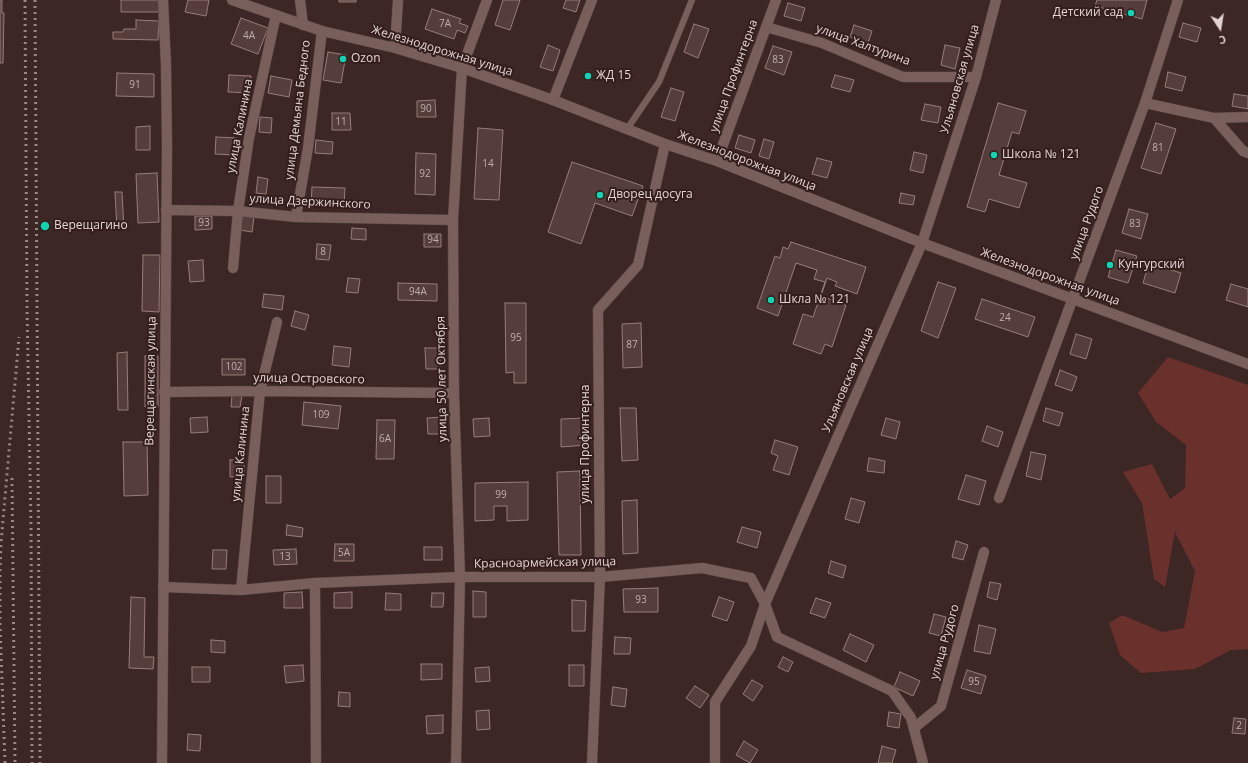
<!DOCTYPE html>
<html>
<head>
<meta charset="utf-8">
<style>
	body { margin:0 }
	#map { position:relative; width:1248px; height:763px; overflow:hidden; background:#3d2725; font-family:"Open Sans",sans-serif }
	canvas { display:block }
	.north { position:absolute; left:1200px; top:8px; width:40px; height:40px; -webkit-text-stroke:3px #331e1b; paint-order:stroke; rotate:168deg; font-size:11px; font-weight:700; line-height:16px; text-align:center; color:#e3d4d2 }
	.north::after { content:''; display:block; margin:auto; width:14px; height:18px; background:#e3d4d2; clip-path:polygon(50% 0,100% 100%,50% 72%,0 100%) }
</style>
</head>
<body>
<div id="map">
<canvas width="1248" height="763"></canvas>
<div class="north">С</div>
</div>
<script>
const context = document.querySelector('canvas').getContext('2d');
context.lineJoin = 'round';
function paint(path, color) { context.fillStyle = color; context.fill(path, 'evenodd'); }
const poly = rows => new Path2D(rows.map(r => 'M' + r).join(''));
function trace(path, color, width, dash) { context.strokeStyle = color; context.lineWidth = width; context.lineCap = dash ? 'butt' : 'round'; context.setLineDash(dash || []); context.stroke(path); }
function drawText(font, color, halo, rows, align = 'center') {
  context.font = font + ' "Open Sans",sans-serif'; context.lineWidth = 4; context.setLineDash([]); context.textBaseline = 'middle'; context.strokeStyle = halo; context.fillStyle = color; for (const [text, x, y, turn = 0] of rows) {
    context.save(); context.translate(x, y); context.rotate((+turn || 0) * Math.PI / 180); context.textAlign = isNaN(turn) ? turn : align; if (halo) context.strokeText(text, 0, 0); context.fillText(text, 0, 0); context.restore();
  }
}
const green = poly([
	[1168,357,1248,385,1248,649,1231,650,1195,669,1141,673,1120,655,1109,623,1122,615,1162,632,1184,628,1195,571,1175,532,1165,587,1154,579,1142,503,1123,472,1152,464,1170,499,1185,488,1186,445,1156,422,1138,393]
]);
const building = poly([
	[0,0,2,0,2,13,4,13,3,63,0,63,0,0],
	[121,0,159,0,159,12,121,12,121,0],
	[188,0,209,0,206,16,185,12,188,0],
	[339,0,356,0,356,2,339,2,339,0],
	[503,0,520,0,510,30,495,25,503,0],
	[566,0,580,0,576,12,563,8,566,0],
	[1097,0,1147,0,1142,19,1095,6,1097,0],
	[788,3,805,8,801,21,784,16,788,3],
	[432,9,461,19,459,23,468,26,465,33,457,30,454,39,425,29,432,9],
	[241,18,268,28,258,54,231,44,241,18],
	[136,20,159,21,158,40,113,39,113,32,123,32,124,29,136,29,136,20],
	[1183,23,1201,28,1197,42,1179,37,1183,23],
	[694,24,709,29,698,58,684,52,694,24],
	[854,25,872,31,868,43,850,37,854,25],
	[548,45,560,50,553,71,540,67,548,45],
	[945,45,960,48,955,69,941,65,945,45],
	[773,46,792,52,784,75,765,68,773,46],
	[328,52,346,55,341,83,323,80,328,52],
	[1168,72,1186,77,1182,91,1165,87,1168,72],
	[117,73,154,74,154,97,116,96,117,73],
	[229,75,251,76,250,93,228,92,229,75],
	[835,75,854,80,850,92,831,87,835,75],
	[271,76,292,80,289,97,268,93,271,76],
	[671,88,684,92,675,121,661,117,671,88],
	[1234,94,1248,96,1248,109,1232,106,1234,94],
	[435,100,436,117,417,117,417,101,435,100],
	[998,103,1026,111,1019,134,1012,132,999,175,1027,183,1019,208,989,199,985,212,967,207,998,103],
	[925,104,941,107,938,123,921,120,925,104],
	[332,113,350,113,351,130,332,130,332,113],
	[260,117,272,118,271,133,259,132,260,117],
	[1156,123,1176,129,1161,174,1141,168,1156,123],
	[150,126,150,150,136,150,136,127,150,126],
	[478,128,503,130,499,200,474,199,478,128],
	[739,135,755,140,751,153,735,148,739,135],
	[216,137,236,138,234,155,215,154,216,137],
	[764,139,774,142,769,159,759,156,764,139],
	[316,140,333,142,332,154,315,153,316,140],
	[914,152,927,155,923,173,910,170,914,152],
	[416,153,436,154,435,195,415,194,416,153],
	[817,158,832,162,827,178,812,174,817,158],
	[572,162,643,186,632,216,595,203,581,244,548,232,572,162],
	[157,173,159,222,138,223,136,174,157,173],
	[258,177,268,179,266,194,256,193,258,177],
	[312,187,345,188,344,207,311,206,312,187],
	[115,192,122,192,124,229,117,229,115,192],
	[901,193,915,196,913,205,899,203,901,193],
	[1129,209,1148,214,1141,239,1122,233,1129,209],
	[195,216,212,216,212,229,195,230,195,216],
	[241,216,254,217,252,232,240,230,241,216],
	[352,228,366,229,366,240,351,239,352,228],
	[424,234,441,234,441,247,424,247,424,234],
	[791,242,866,267,857,294,835,286,837,282,827,278,821,296,846,305,832,347,825,344,821,354,793,344,803,314,813,317,825,282,814,279,817,270,796,263,778,316,757,308,775,256,780,258,783,247,788,249,791,242],
	[317,244,331,245,329,260,316,259,317,244],
	[1116,250,1137,256,1128,283,1108,277,1116,250],
	[143,255,160,255,159,312,142,311,143,255],
	[203,260,204,281,190,282,188,261,203,260],
	[1149,263,1181,273,1175,293,1143,283,1149,263],
	[348,278,360,279,358,293,346,292,348,278],
	[938,282,956,288,938,338,921,331,938,282],
	[398,283,437,284,437,301,398,300,398,283],
	[1231,284,1248,289,1248,307,1226,300,1231,284],
	[264,294,284,296,282,310,262,307,264,294],
	[982,299,1035,317,1028,337,975,319,982,299],
	[505,303,526,303,526,383,514,383,514,372,506,373,505,303],
	[295,311,309,315,305,330,291,326,295,311],
	[641,323,642,367,623,368,622,324,641,323],
	[1076,334,1092,339,1086,359,1070,354,1076,334],
	[334,346,351,348,349,367,332,365,334,346],
	[425,348,440,348,440,369,426,369,425,348],
	[127,352,128,410,118,410,117,353,127,352],
	[145,356,158,356,158,407,145,407,145,356],
	[222,359,245,359,245,375,222,375,222,359],
	[1060,370,1077,377,1072,391,1055,385,1060,370],
	[232,395,242,395,240,407,231,407,232,395],
	[304,402,341,406,338,429,302,425,304,402],
	[620,408,636,408,638,460,622,461,620,408],
	[1046,408,1063,413,1059,426,1043,421,1046,408],
	[207,417,208,432,191,433,190,418,207,417],
	[441,417,441,434,428,434,427,418,441,417],
	[489,418,490,436,474,437,473,419,489,418],
	[584,418,586,445,561,447,561,419,584,418],
	[886,418,900,422,896,439,881,435,886,418],
	[377,420,395,420,394,459,376,459,377,420],
	[987,426,1003,432,998,447,982,441,987,426],
	[775,440,798,447,789,475,773,470,778,456,771,453,775,440],
	[123,442,147,442,148,495,124,496,123,442],
	[1031,452,1046,455,1041,480,1026,476,1031,452],
	[869,458,885,461,884,473,867,471,869,458],
	[230,460,244,460,244,476,230,477,230,460],
	[580,471,581,555,559,555,557,472,580,471],
	[966,475,986,481,979,505,958,499,966,475],
	[266,476,281,476,281,503,266,503,266,476],
	[528,482,528,520,507,521,507,506,494,506,494,520,475,521,475,483,528,482],
	[851,498,865,502,859,523,845,519,851,498],
	[637,500,638,553,623,554,622,501,637,500],
	[287,525,303,528,302,537,286,535,287,525],
	[742,527,761,532,757,548,737,542,742,527],
	[956,541,968,545,963,560,952,557,956,541],
	[335,544,354,544,354,561,334,561,335,544],
	[424,547,442,547,442,560,424,560,424,547],
	[296,549,297,564,274,565,273,550,296,549],
	[213,550,227,550,226,569,212,569,213,550],
	[831,561,846,566,843,578,828,573,831,561],
	[990,582,1001,584,997,600,987,597,990,582],
	[658,588,658,612,624,612,623,589,658,588],
	[473,591,486,592,486,617,473,617,473,591],
	[302,592,303,608,284,608,284,593,302,592],
	[352,592,352,608,334,608,334,593,352,592],
	[386,593,401,594,401,610,385,610,386,593],
	[432,593,444,593,443,607,431,607,432,593],
	[131,597,145,598,144,657,154,657,153,669,129,668,131,597],
	[719,597,734,602,727,621,712,616,719,597],
	[816,598,831,603,825,618,810,613,816,598],
	[572,600,586,601,585,631,572,631,572,600],
	[934,614,946,617,941,636,929,633,934,614],
	[979,625,996,629,990,654,974,651,979,625],
	[850,634,874,645,866,662,843,650,850,634],
	[615,637,631,638,630,654,614,654,615,637],
	[211,640,225,641,225,653,211,652,211,640],
	[783,657,793,662,788,672,778,667,783,657],
	[421,664,442,664,442,679,421,680,421,664],
	[303,665,304,681,286,683,284,666,303,665],
	[569,665,584,665,584,686,569,686,569,665],
	[192,667,210,667,210,682,192,682,192,667],
	[489,667,490,681,476,682,475,668,489,667],
	[967,670,986,676,981,694,961,688,967,670],
	[900,672,920,681,913,696,894,687,900,672],
	[752,680,763,686,753,701,743,694,752,680],
	[695,686,709,695,700,708,686,698,695,686],
	[613,687,627,689,625,707,611,705,613,687],
	[339,692,350,693,350,707,338,706,339,692],
	[489,710,490,729,477,730,476,711,489,710],
	[889,712,901,714,899,728,887,726,889,712],
	[443,715,443,733,427,734,426,716,443,715],
	[1234,718,1246,719,1245,734,1232,733,1234,718],
	[188,734,201,735,200,751,187,750,188,734],
	[744,741,758,750,750,763,736,755,744,741],
	[882,746,896,750,892,763,878,763,882,746]
]);
const service = poly([
	[627,129,659,82,692,0]
]);
const minor = poly([
	[300,0,303,25],
	[766,27,822,43,903,77,976,77],
	[395,48,398,0],
	[553,100,592,0],
	[1145,103,1214,118,1243,151,1248,153],
	[1214,118,1248,117],
	[717,161,776,0],
	[166,210,238,211,296,217,453,220],
	[296,217,308,148,322,31],
	[233,268,238,211,249,138,276,15],
	[164,392,260,391,454,393],
	[999,498,1145,103,1178,0],
	[315,583,316,763],
	[163,587,241,590,315,583,460,577,600,577,702,568,751,578,765,604,777,637,892,691,911,718,923,763],
	[241,590,260,391,277,322],
	[914,728,941,706,984,552],
	[456,763,460,577,454,393,453,220,462,68,487,0],
	[592,763,600,577,598,310,638,265,665,144]
]);
const tertiary = poly([
	[232,0,322,31,395,48,462,68,553,100,665,144,717,161,922,243,1248,364],
	[715,763,715,702,751,646,765,604,922,243,976,77,996,0]
]);
const secondary = poly([
	[162,763,167,147,166,66,163,0]
]);
const rail = poly([
	[25,0,27,306,31,526,32,763],
	[35,0,40,763],
	[12,478,15,763],
	[5,763,0,625,0,572,1,543,19,337]
]);
const markers = [
	[1131,13,4,"#0fd5b4"],
	[343,59,4,"#0fd5b4"],
	[588,76,4,"#0fd5b4"],
	[994,155,4,"#0fd5b4"],
	[600,195,4,"#0fd5b4"],
	[45,226,5,"#0fd5b4"],
	[1110,265,4,"#0fd5b4"],
	[771,300,4,"#0fd5b4"]
];
const numberNames = [
	["7А",445,24],
	["4А",249,36],
	["83",778,60],
	["91",135,85],
	["90",426,109],
	["11",341,122],
	["81",1158,148],
	["14",488,164],
	["92",425,174],
	["93",204,223],
	["83",1135,224],
	["94",433,240],
	["8",323,252],
	["94А",418,292],
	["24",1005,318],
	["95",516,338],
	["87",632,345],
	["102",234,367],
	["109",321,415],
	["6А",385,439],
	["99",501,495],
	["5А",344,553],
	["13",285,557],
	["93",641,600],
	["95",974,682],
	["2",1239,726]
];
const poiNames = [
	["Детский сад",1123,13,"right"],
	["Ozon",351,59],
	["ЖД 15",596,76],
	["Школа № 121",1002,155],
	["Дворец досуга",608,195],
	["Верещагино",54,226],
	["Кунгурский",1118,265],
	["Шкла № 121",779,300]
];
const streetNames = [
	["улица Халтурина",863,45,20],
	["Железнодорожная улица",442,51,17],
	["улица Профинтерна",734,76,-70],
	["Ульяновская улица",960,79,-74],
	["улица Демьяна Бедного",298,110,-83],
	["улица Калинина",240,126,-79],
	["Железнодорожная улица",747,161,21],
	["улица Дзержинского",310,202,3],
	["улица Рудого",1087,223,-70],
	["Железнодорожная улица",1050,277,20],
	["улица Островского",309,379,1],
	["улица 50 лет Октября",442,379,-91],
	["Ульяновская улица",848,380,-67],
	["Верещагинская улица",151,381,-89],
	["улица Профинтерна",586,444,-90],
	["улица Калинина",241,454,-84],
	["Красноармейская улица",545,563,-1],
	["улица Рудого",945,642,-74]
];
paint(green, '#69302c');
paint(building, '#553d3b');
trace(building, '#977d79', 1);
trace(service, '#554341', 7);
trace(minor, '#554341', 11);
trace(tertiary, '#554341', 11);
trace(secondary, '#554341', 11);
trace(service, '#795f5c', 6);
trace(minor, '#795f5c', 10);
trace(tertiary, '#795f5c', 10);
trace(secondary, '#795f5c', 10);
trace(rail, '#998785', 3, [2, 4]);
for (const [x, y, r, color] of markers) { const dot = new Path2D(); dot.arc(x, y, r, 0, 2 * Math.PI); context.fillStyle = color; context.fill(dot); trace(dot, '#331e1b', 1.5); }
drawText('10px', '#c0aeac', null, numberNames);
drawText('12px', '#e3d4d2', '#331e1b', poiNames, 'left');
drawText('12px', '#e3d4d2', '#331e1b', streetNames);
</script>
</body>
</html>
